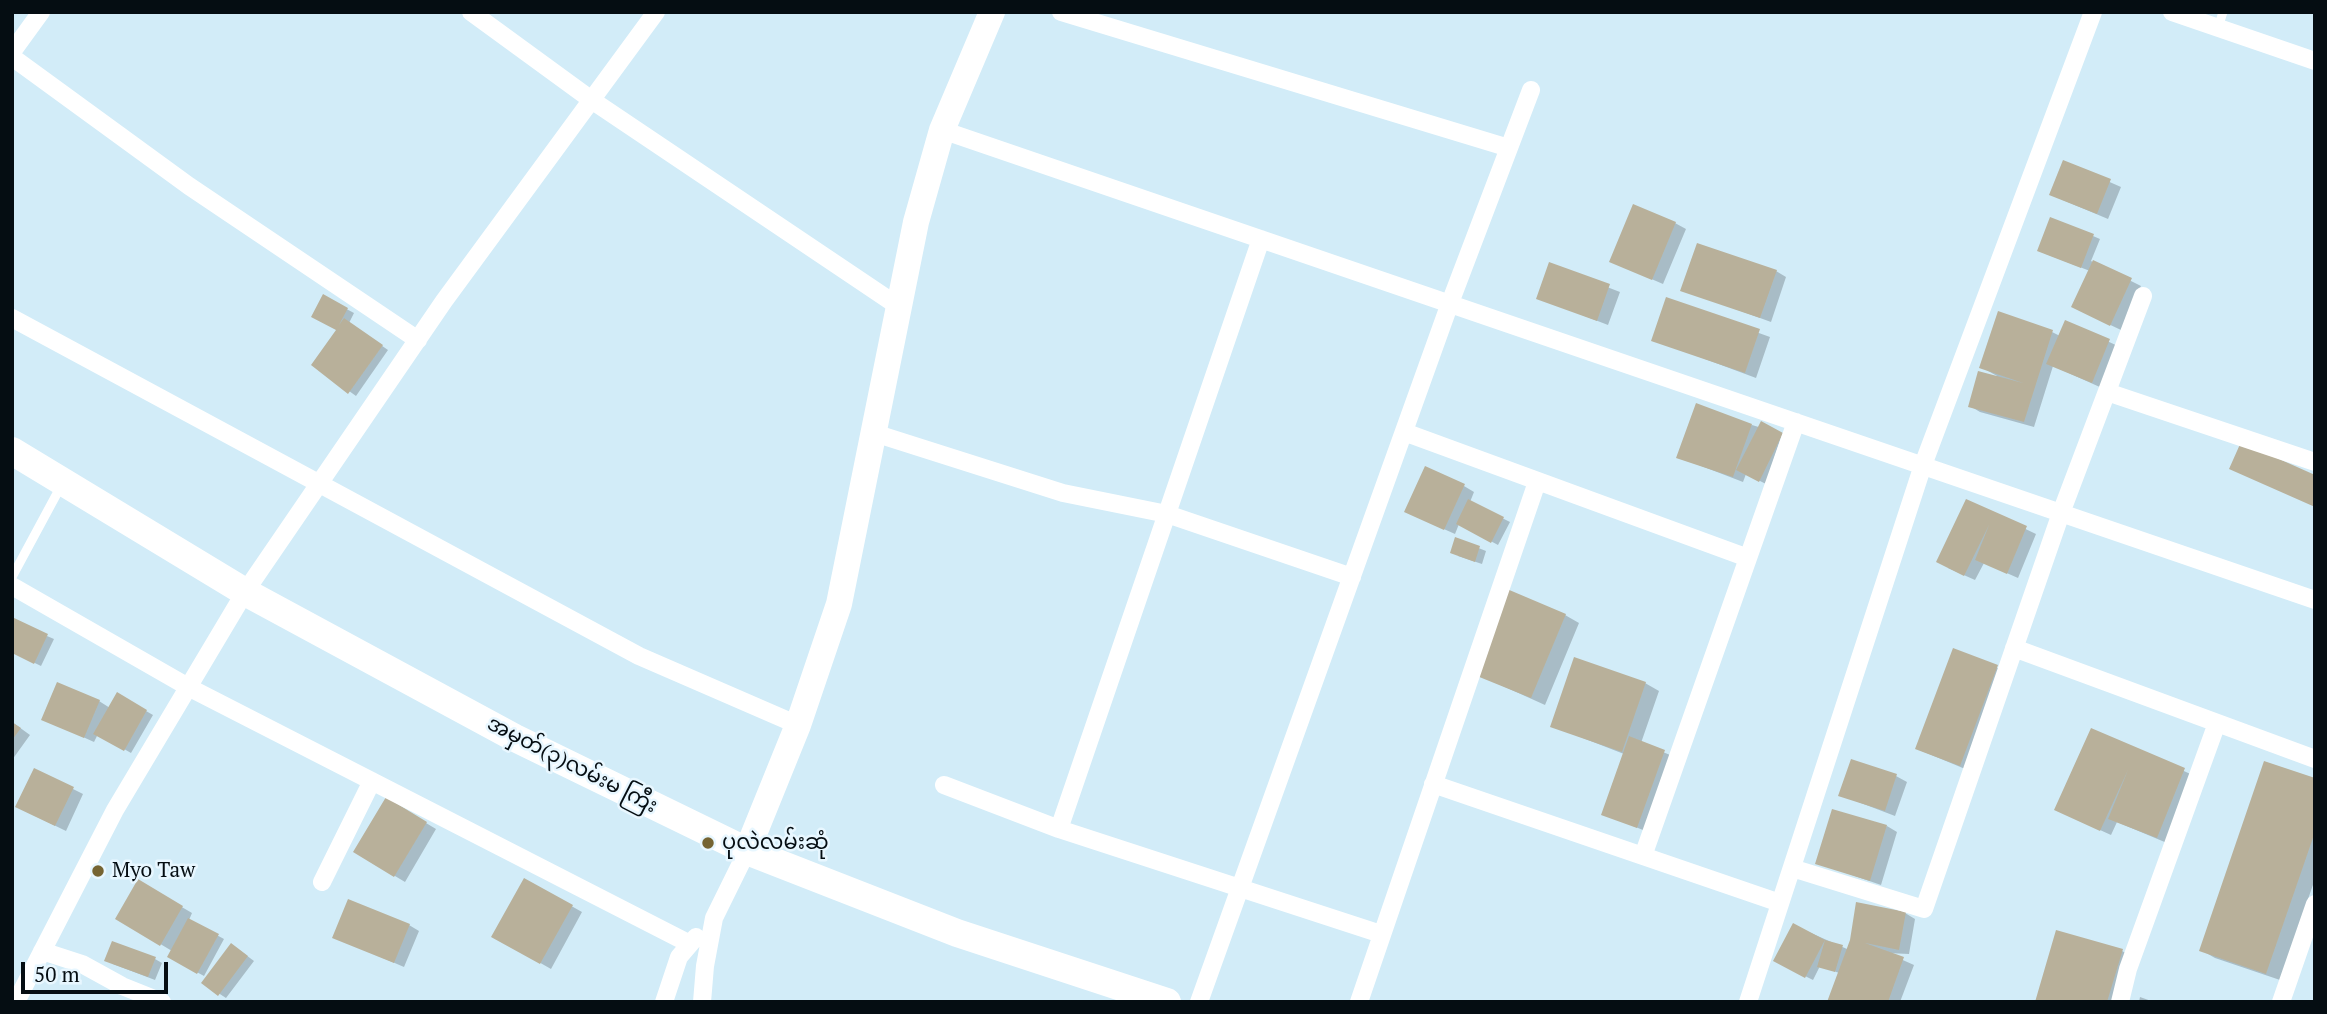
<!DOCTYPE html>
<html>
<head>
<meta charset="utf-8">
<style>
	body { margin:0 }
	#map { position:relative; width:2327px; height:1014px; overflow:hidden; background:#d2ecf8; font-family:"PT Serif",serif }
	canvas { display:block }
	.frame { position:absolute; inset:0; border:14px solid #050d12; pointer-events:none }
	.scale { position:absolute; left:21px; top:962px; width:147px; height:32px; box-sizing:border-box; border:4px solid #050d12; border-top:0; padding-left:9px; font-size:21px; line-height:24px; white-space:nowrap; color:#050d12; -webkit-text-stroke:5px #e8f7ff; paint-order:stroke }
</style>
</head>
<body>
<div id="map">
<canvas width="2327" height="1014"></canvas>
<div class="frame"></div>
<div class="scale">50 m</div>
</div>
<script>
const context = document.querySelector('canvas').getContext('2d');
context.lineJoin = 'round';
function paint(path, color) { context.fillStyle = color; context.fill(path, 'evenodd'); }
const poly = rows => new Path2D(rows.map(r => 'M' + r).join(''));
function trace(path, color, width, dash) { context.strokeStyle = color; context.lineWidth = width; context.lineCap = dash ? 'butt' : 'round'; context.setLineDash(dash || []); context.stroke(path); }
function drawText(font, color, halo, rows, align = 'center') {
  context.font = font + ' "PT Serif","Noto Sans Myanmar",serif'; context.lineWidth = 5; context.setLineDash([]); context.textBaseline = 'middle'; context.strokeStyle = halo; context.fillStyle = color; for (const [text, x, y, turn = 0] of rows) {
    context.save(); context.translate(x, y); context.rotate((+turn || 0) * Math.PI / 180); context.textAlign = isNaN(turn) ? turn : align; if (halo) context.strokeText(text, 0, 0); context.fillText(text, 0, 0); context.restore();
  }
}
const shadow = poly([
	[2064,162,2121,187,2108,219,2051,195],
	[1675,223,1686,229,1663,284,1612,262],
	[2093,236,2100,239,2091,261,2141,286,2121,330,2083,312,2090,271,2046,254],
	[1550,265,1620,292,1608,325,1538,298],
	[1776,271,1786,277,1771,322,1683,290],
	[324,297,354,313,349,323,388,350,356,396,313,365,338,330],
	[1667,300,1770,337,1756,378,1654,340],
	[2066,322,2120,347,2102,388,2053,366,2034,427,1980,412,1970,406,1997,376,1981,367,2052,332,2060,336],
	[1752,425,1782,434,1766,484,1746,474,1743,482,1678,457],
	[1464,486,1474,492,1470,502,1510,522,1498,545,1459,524,1455,534,1417,517],
	[1967,501,2036,534,2018,578,1984,563,1975,580,1948,568],
	[1456,539,1486,551,1482,564,1458,556],
	[1565,615,1579,623,1545,705,1474,673],
	[47,636,54,639,41,666,12,652],
	[1954,651,2008,672,1970,771,1917,749],
	[1645,683,1659,691,1641,743,1675,757,1648,832,1603,814,1624,754,1552,726],
	[118,695,153,715,131,753,98,734,94,742,43,719,99,701,110,708],
	[12,722,30,735,12,760],
	[2092,730,2195,776,2167,843,2117,822,2111,835,2067,815],
	[35,770,83,794,66,831,27,812],
	[1896,776,1907,782,1895,816,1840,795],
	[2315,780,2315,879,2280,980,2215,958,2201,950],
	[386,799,436,829,405,882,355,852],
	[1887,826,1897,832,1881,885,1817,863],
	[525,880,582,912,551,969,493,936],
	[139,882,192,913,189,920,224,939,204,976,169,957,172,951,117,918],
	[1905,913,1915,919,1909,954,1887,953,1914,965,1900,1002,1829,1002,1839,973,1820,966,1813,980,1775,961,1793,925,1847,949],
	[409,925,419,931,404,967,334,937],
	[238,949,254,961,226,998,203,983],
	[2122,951,2136,959,2123,1002,2037,1002],
	[155,959,162,963,155,980,113,964],
	[2140,997,2154,1002,2139,1002]
]);
const building = poly([
	[2063,160,2111,179,2097,214,2049,195],
	[1633,204,1676,222,1652,280,1609,262],
	[2050,217,2094,234,2081,268,2037,251],
	[1697,243,1777,270,1760,318,1680,291],
	[2093,260,2132,278,2110,326,2071,307],
	[1549,262,1610,284,1597,321,1536,299],
	[323,294,348,308,339,325,344,318,383,345,348,394,311,365,336,330,311,317],
	[1666,297,1760,329,1745,373,1651,341],
	[1998,311,2053,330,2024,422,1968,407,1978,371,2023,383,1979,368],
	[2065,320,2110,339,2092,383,2046,364],
	[1696,403,1752,424,1733,477,1676,458],
	[1761,421,1783,433,1759,482,1736,470],
	[2241,442,2315,475,2315,507,2229,469],
	[1425,466,1465,484,1444,530,1404,512],
	[1468,499,1504,517,1491,543,1456,524],
	[1966,499,2027,526,2007,574,1975,560,1989,525,1964,576,1936,562],
	[1455,537,1480,546,1475,562,1450,553],
	[1507,589,1566,614,1531,698,1472,674],
	[12,617,48,634,34,664,12,653],
	[1953,648,1998,665,1960,766,1915,749],
	[1574,657,1646,682,1622,752,1550,727],
	[57,682,100,700,84,738,41,720],
	[117,692,147,710,124,751,93,734],
	[12,722,21,728,12,740],
	[2091,728,2185,768,2157,838,2108,819,2128,770,2100,831,2054,810],
	[1629,736,1665,750,1637,828,1601,815],
	[1851,759,1897,774,1885,811,1838,796],
	[2264,761,2315,778,2315,832,2266,974,2199,951],
	[34,768,74,787,55,826,15,807],
	[386,797,427,822,394,877,353,852],
	[1832,809,1887,825,1870,881,1815,864],
	[524,878,573,905,540,964,491,937],
	[138,879,183,906,160,946,115,919],
	[348,899,410,924,394,963,332,938],
	[1856,902,1906,912,1899,950,1865,943,1904,957,1888,1002,1827,1002,1850,940],
	[188,918,219,934,197,974,167,957],
	[1793,923,1825,940,1805,978,1773,961],
	[2056,930,2123,949,2107,1002,2035,1002],
	[1825,940,1843,945,1835,972,1817,967],
	[112,941,156,957,148,977,104,961],
	[231,943,248,956,218,996,201,983]
]);
const lane = poly([
	[2218,28,2223,12],
	[12,577,61,486]
]);
const street = poly([
	[471,12,593,101,898,306],
	[1061,12,1509,148],
	[2172,12,2315,61],
	[12,52,41,12],
	[12,57,189,186,418,340],
	[942,130,2315,600],
	[12,318,639,656,798,725],
	[2107,392,2315,462],
	[871,432,1063,493,1167,514,1352,577],
	[1404,432,1748,558],
	[12,586,190,688,690,944],
	[2014,648,2315,759],
	[1433,784,1780,903],
	[944,785,1059,829,1381,934],
	[1059,829,1261,239],
	[1643,856,1796,422],
	[1792,868,1924,909,2061,513,2143,296],
	[322,882,372,781],
	[42,951,82,964,122,986,162,1002],
	[16,1002,115,810,245,592,444,301,656,12],
	[664,1002,679,957,696,937],
	[702,1002,705,966,714,918,747,851],
	[1199,1002,1450,303,1531,90],
	[1359,1002,1537,482],
	[1748,1002,1923,465,2093,12],
	[2120,1002,2128,969,2217,723],
	[2281,1002,2315,904]
]);
const secondary = poly([
	[747,851,798,725,839,604,916,222,942,130,992,12]
]);
const primary = poly([
	[12,451,245,592,515,738,747,851,957,933,1167,1002]
]);
const markers = [
	[708,843,7,"#756432"],
	[98,871,7,"#756432"]
];
const streetNames = [
	["အမှတ်(၃)လမ်းမ ကြီး",572,765,27]
];
const poiNames = [
	["ပုလဲလမ်းဆုံ",722,843],
	["Myo Taw",112,871]
];
paint(shadow, '#0003');
paint(building, '#b8b09a');
trace(lane, '#fff', 9);
trace(street, '#fff', 18);
trace(secondary, '#fff', 26);
trace(primary, '#fff', 28);
for (const [x, y, r, color] of markers) { const dot = new Path2D(); dot.arc(x, y, r, 0, 2 * Math.PI); context.fillStyle = color; context.fill(dot); trace(dot, '#e8f7ff', 2.5); }
drawText('21px', '#050d12', '#e8f7ff', streetNames);
drawText('21px', '#050d12', '#e8f7ff', poiNames, 'left');
</script>
</body>
</html>
